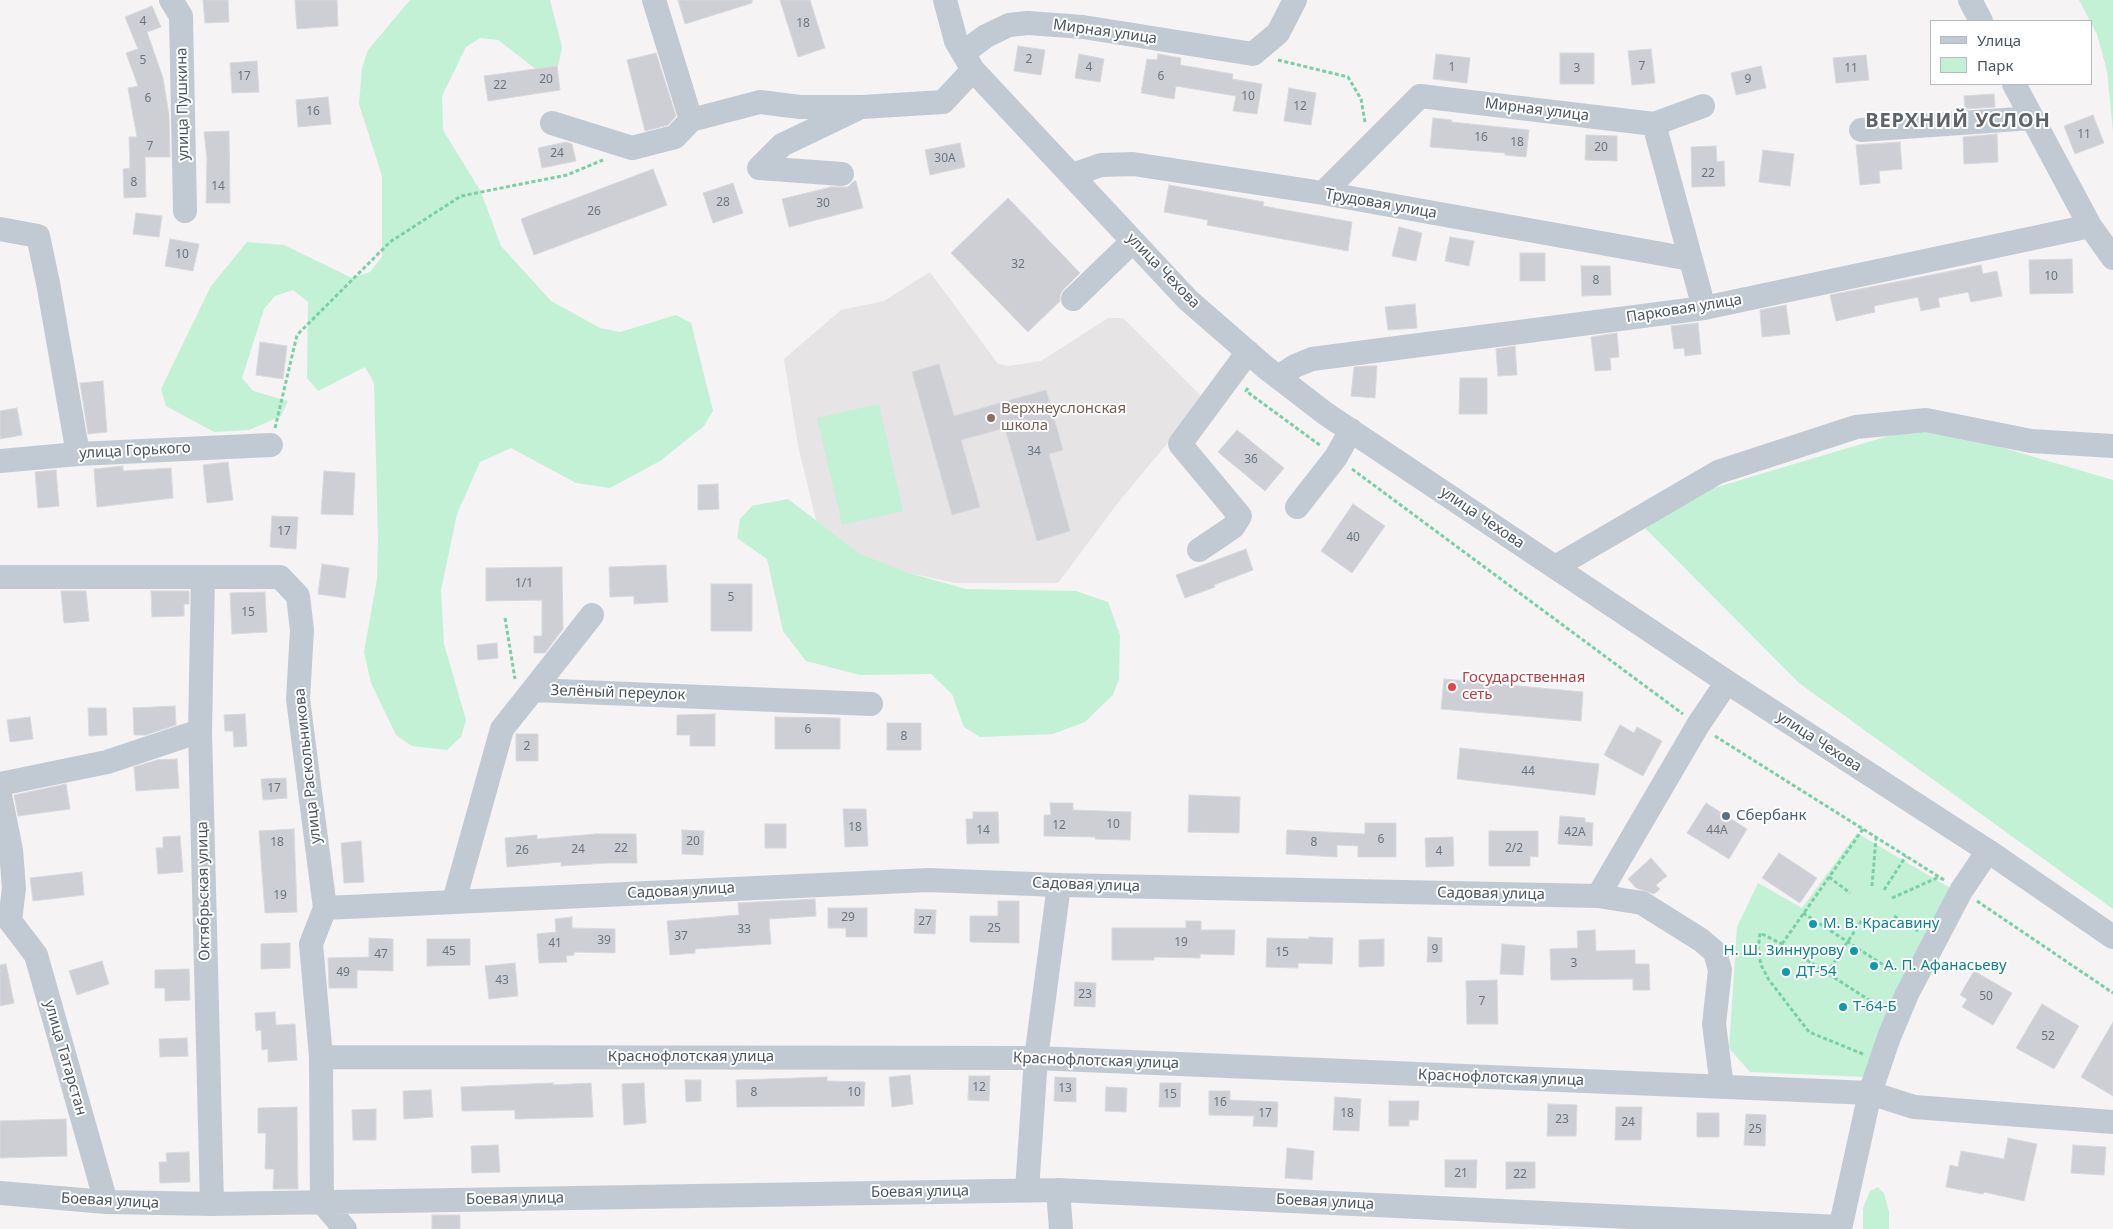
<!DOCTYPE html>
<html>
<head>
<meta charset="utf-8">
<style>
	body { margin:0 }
	#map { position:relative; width:2113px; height:1229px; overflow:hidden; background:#f5f3f3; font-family:"Noto Sans",sans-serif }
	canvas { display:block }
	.legend { position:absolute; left:1930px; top:20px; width:162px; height:65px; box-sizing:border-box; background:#fff; border:1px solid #b7bbc0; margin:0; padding:6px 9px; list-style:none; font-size:15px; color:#4a5661 }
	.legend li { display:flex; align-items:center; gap:10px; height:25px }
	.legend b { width:25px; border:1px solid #b7bbc0 }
</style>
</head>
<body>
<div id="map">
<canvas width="2113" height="1229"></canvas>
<ul class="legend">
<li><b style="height:6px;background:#c1cad2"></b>Улица</li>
<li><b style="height:14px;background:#c3f1d5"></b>Парк</li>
</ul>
</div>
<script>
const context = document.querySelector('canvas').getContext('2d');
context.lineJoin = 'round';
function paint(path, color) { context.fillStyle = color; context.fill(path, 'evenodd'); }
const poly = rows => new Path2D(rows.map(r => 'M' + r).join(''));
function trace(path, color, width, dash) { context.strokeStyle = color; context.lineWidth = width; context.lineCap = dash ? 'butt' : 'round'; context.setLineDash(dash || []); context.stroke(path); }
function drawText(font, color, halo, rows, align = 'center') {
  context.font = font + ' "Noto Sans",sans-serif'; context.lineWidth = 4; context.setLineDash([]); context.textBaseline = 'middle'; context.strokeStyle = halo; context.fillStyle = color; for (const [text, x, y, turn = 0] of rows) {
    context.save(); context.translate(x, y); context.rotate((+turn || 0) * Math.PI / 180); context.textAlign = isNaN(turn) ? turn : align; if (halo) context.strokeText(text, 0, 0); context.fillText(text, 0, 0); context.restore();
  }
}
const education = poly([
	[930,272,998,364,1009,366,1041,361,1108,318,1123,318,1204,399,1117,504,1058,583,956,583,852,561,818,528,798,446,784,359,841,310,884,301]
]);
const green = poly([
	[410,0,550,0,562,47,558,66,542,74,498,40,480,38,466,47,442,96,443,130,481,192,501,246,551,301,600,328,620,332,676,315,691,323,713,411,704,426,660,461,610,488,576,483,511,448,480,462,457,514,441,590,444,644,466,720,461,737,447,750,412,746,396,735,371,683,364,652,377,579,378,539,374,383,365,367,318,391,307,378,308,302,293,290,275,296,264,309,242,378,253,391,288,401,281,416,249,430,214,432,166,406,161,389,211,286,247,242,284,245,352,278,370,272,382,257,382,176,359,104,362,68,368,50],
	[2079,0,2113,0,2113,132,2107,71,2097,34],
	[879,404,903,511,842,525,817,418],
	[1925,425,2113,480,2113,909,1799,683,1630,513],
	[788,499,860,554,909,573,966,589,1076,591,1108,602,1120,635,1119,679,1113,695,1085,722,1053,734,980,737,964,727,952,694,931,674,860,675,806,661,783,631,767,559,737,538,740,519,752,506],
	[1857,833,1950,888,1866,1077,1750,1072,1729,1048,1737,927,1758,883,1802,908],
	[1878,1187,1884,1193,1889,1212,1889,1229,1863,1229,1863,1208,1870,1191]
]);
const building = poly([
	[203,0,228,0,229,22,205,23,203,0],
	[295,0,337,0,338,26,297,29,295,0],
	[678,0,752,0,752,3,685,24,678,0],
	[780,0,810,0,825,48,798,57,780,0],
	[152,6,161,27,147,32,163,78,169,115,170,157,145,157,146,197,124,198,123,169,130,168,129,137,137,137,128,88,138,86,126,53,138,49,125,17,152,6],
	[1018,46,1045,50,1041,75,1014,71,1018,46],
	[1651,49,1655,83,1632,85,1628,51,1651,49],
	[656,53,676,116,668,125,645,131,627,60,656,53],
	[1560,53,1594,53,1594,84,1560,84,1560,53],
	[1079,54,1104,59,1100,82,1075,78,1079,54],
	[1158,54,1181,58,1180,65,1233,74,1232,79,1262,84,1257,114,1233,111,1236,96,1176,86,1174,99,1141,93,1147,59,1157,60,1158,54],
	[1436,54,1470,58,1467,83,1433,79,1436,54],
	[1866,55,1869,80,1836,83,1833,58,1866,55],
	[257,61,259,92,232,93,230,63,257,61],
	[557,66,560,90,488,101,484,76,557,66],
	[1761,66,1766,88,1736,95,1731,73,1761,66],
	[1289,88,1316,93,1311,125,1284,121,1289,88],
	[1994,94,1995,107,1965,109,1964,96,1994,94],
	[328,97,331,124,298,127,296,100,328,97],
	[2093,115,2104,143,2075,154,2064,126,2093,115],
	[1433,118,1452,120,1451,122,1529,130,1526,157,1505,155,1505,153,1430,147,1433,118],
	[229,131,230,203,206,203,207,159,204,132,229,131],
	[1997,134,1998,162,1964,164,1963,137,1997,134],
	[1586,135,1617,136,1617,161,1585,160,1586,135],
	[566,142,572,144,576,161,542,168,538,148,566,142],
	[1900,142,1902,169,1879,171,1880,183,1860,185,1856,145,1900,142],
	[960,143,965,167,930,175,925,150,960,143],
	[1716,146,1717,162,1724,161,1725,186,1692,187,1691,147,1716,146],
	[1763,150,1794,154,1790,186,1759,182,1763,150],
	[653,169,667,205,534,255,521,219,653,169],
	[854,181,856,181,863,208,789,227,782,199,831,187,848,187,854,181],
	[733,183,743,213,713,223,703,193,733,183],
	[1169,185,1264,202,1263,206,1352,222,1348,251,1207,225,1208,220,1164,212,1169,185],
	[1008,198,1080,273,1063,290,1060,295,1060,301,1028,332,951,253,1008,198],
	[136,213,162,216,159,237,133,234,136,213],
	[1399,227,1422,233,1416,261,1392,256,1399,227],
	[1450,237,1474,241,1469,266,1445,261,1450,237],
	[170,239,199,244,193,271,165,266,170,239],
	[1520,253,1545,253,1545,281,1520,281,1520,253],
	[2072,259,2073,293,2030,294,2029,260,2072,259],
	[1981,265,1983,274,1997,271,2002,296,1971,302,1968,292,1938,298,1940,307,1921,311,1918,297,1874,306,1875,312,1836,321,1830,295,1981,265],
	[1581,266,1610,266,1611,295,1582,296,1581,266],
	[1415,304,1417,328,1388,330,1385,307,1415,304],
	[1786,305,1790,334,1762,337,1760,310,1786,305],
	[1698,323,1701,354,1685,356,1684,348,1674,349,1671,326,1698,323],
	[1617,333,1619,357,1610,358,1611,370,1595,371,1591,337,1617,333],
	[260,342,287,346,283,379,256,375,260,342],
	[1515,346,1517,375,1498,376,1496,349,1515,346],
	[939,364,954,416,1046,390,1063,450,1049,454,1070,531,1037,541,1005,428,961,440,980,507,952,515,912,372,939,364],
	[1368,366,1377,366,1375,398,1351,396,1354,367,1368,366],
	[1460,378,1487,378,1487,414,1459,414,1460,378],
	[103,381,107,432,88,434,80,383,103,381],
	[17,408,22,435,0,439,0,411,17,408],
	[1237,430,1284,468,1265,491,1218,452,1237,430],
	[228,462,233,500,207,503,203,465,228,462],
	[123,466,123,471,171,468,173,498,97,507,94,469,123,466],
	[56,470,59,506,38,508,35,472,56,470],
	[324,471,355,473,353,515,321,514,324,471],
	[718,484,719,509,698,510,698,485,718,484],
	[1353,504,1385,526,1352,573,1321,551,1353,504],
	[272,516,298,517,296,549,270,547,272,516],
	[1246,549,1253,570,1214,585,1215,587,1185,598,1176,575,1246,549],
	[322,564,349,568,345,598,318,594,322,564],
	[666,565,668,602,634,604,634,596,610,597,609,567,666,565],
	[562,567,563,629,545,653,534,653,534,636,542,636,542,600,486,601,486,568,562,567],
	[711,584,752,584,752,631,711,631,711,584],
	[61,591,86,591,89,621,64,623,61,591],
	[151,591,189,591,189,604,184,604,184,616,152,617,151,591],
	[265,592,267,632,232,634,230,593,265,592],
	[497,643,498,658,478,660,477,645,497,643],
	[1444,679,1583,692,1581,721,1441,709,1444,679],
	[175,706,176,725,146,735,134,735,133,708,175,706],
	[88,708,106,708,107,735,89,736,88,708],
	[245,714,247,746,234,747,233,731,225,731,224,715,245,714],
	[715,714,715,746,690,746,690,735,677,735,677,715,715,714],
	[30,717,33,739,10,742,7,720,30,717],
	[775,717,840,718,840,749,775,749,775,717],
	[887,723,921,723,921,750,887,750,887,723],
	[1620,725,1634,733,1637,727,1662,741,1643,776,1604,755,1620,725],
	[516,734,538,734,538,761,516,761,516,734],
	[1460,748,1599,764,1595,795,1457,779,1460,748],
	[177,759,179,788,136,791,134,767,157,760,177,759],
	[286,778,287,798,263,800,261,779,286,778],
	[66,784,70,809,18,816,14,795,66,784],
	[1189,795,1240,797,1239,833,1188,832,1189,795],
	[1050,803,1073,803,1073,810,1131,812,1130,840,1095,839,1095,837,1044,836,1044,815,1051,815,1050,803],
	[1706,803,1747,829,1729,859,1687,833,1706,803],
	[843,809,866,809,868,846,845,847,843,809],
	[973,812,998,812,999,843,967,844,966,819,973,819,973,812],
	[1560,816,1585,818,1585,822,1593,823,1592,846,1558,844,1560,816],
	[1365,823,1396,823,1396,857,1358,857,1358,846,1337,845,1337,857,1286,854,1287,830,1365,834,1365,823],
	[765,824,786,824,786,848,765,848,765,824],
	[294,829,297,912,265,913,259,831,294,829],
	[682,830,704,831,703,855,682,854,682,830],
	[1489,831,1538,831,1538,857,1530,856,1530,866,1489,866,1489,831],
	[596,834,636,834,637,863,607,863,561,866,561,862,507,867,505,838,537,835,537,839,596,834],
	[180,836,183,872,158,874,156,848,163,848,163,837,180,836],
	[1453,837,1454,866,1426,867,1425,838,1453,837],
	[361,841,364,882,344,883,341,843,361,841],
	[1779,853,1817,878,1800,903,1762,878,1779,853],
	[1651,858,1667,876,1656,885,1660,889,1654,894,1636,888,1628,879,1651,858],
	[82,872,84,895,33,901,30,878,82,872],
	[815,899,816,916,769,919,771,944,695,949,695,953,670,955,667,921,739,915,738,903,815,899],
	[998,901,1019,901,1019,943,970,942,970,916,998,916,998,901],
	[828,908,867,908,867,937,846,937,846,928,828,928,828,908],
	[915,909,936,910,935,934,914,933,915,909],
	[572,917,572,928,615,929,615,953,574,952,574,955,566,956,567,962,539,963,537,934,556,932,555,919,572,917],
	[1186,921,1201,921,1201,930,1235,930,1234,955,1200,954,1200,958,1154,957,1154,960,1112,960,1112,928,1186,928,1186,921],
	[1595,930,1596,951,1635,950,1635,964,1649,964,1650,990,1633,990,1633,979,1551,980,1550,949,1578,948,1577,931,1595,930],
	[1309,937,1333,938,1332,964,1298,963,1298,968,1266,967,1267,938,1309,939,1309,937],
	[1428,937,1442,938,1442,962,1427,962,1428,937],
	[369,938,393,939,393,971,357,970,357,988,329,988,328,958,369,957,369,938],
	[427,939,470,939,470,965,427,966,427,939],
	[1384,939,1384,966,1359,967,1359,940,1384,939],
	[290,943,290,968,261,969,261,944,290,943],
	[1502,944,1525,946,1523,975,1500,974,1502,944],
	[102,961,109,984,77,995,69,971,102,961],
	[515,963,518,996,489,999,485,966,515,963],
	[6,964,14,1003,0,1006,0,965,6,964],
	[189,969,190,1000,165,1001,165,988,155,988,155,970,189,969],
	[1974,971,2012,993,1993,1025,1962,1007,1967,999,1960,995,1974,971],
	[1497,980,1498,1024,1467,1024,1466,981,1497,980],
	[1075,982,1096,983,1095,1007,1074,1006,1075,982],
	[2042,1004,2079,1026,2054,1069,2016,1048,2042,1004],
	[275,1012,276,1025,295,1024,297,1060,268,1062,268,1049,262,1050,261,1030,256,1031,255,1013,275,1012],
	[2113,1022,2113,1096,2081,1077,2113,1022],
	[187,1038,188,1056,160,1057,159,1039,187,1038],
	[910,1075,913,1104,892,1107,889,1077,910,1075],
	[969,1076,990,1076,989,1101,968,1100,969,1076],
	[827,1077,827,1081,865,1082,864,1106,737,1107,736,1080,827,1077],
	[1055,1077,1076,1078,1076,1102,1054,1101,1055,1077],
	[685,1080,701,1080,701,1101,686,1102,685,1080],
	[553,1083,553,1085,591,1083,593,1117,515,1119,515,1110,462,1111,461,1087,553,1083],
	[644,1083,646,1123,624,1125,622,1084,644,1083],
	[1160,1083,1181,1083,1180,1107,1159,1107,1160,1083],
	[1106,1087,1127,1088,1126,1112,1105,1111,1106,1087],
	[431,1090,433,1117,404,1119,403,1091,431,1090],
	[1209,1091,1230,1091,1230,1100,1278,1102,1277,1127,1253,1126,1254,1116,1209,1115,1209,1091],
	[1335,1097,1361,1099,1359,1131,1333,1130,1335,1097],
	[1389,1101,1419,1101,1418,1120,1409,1120,1409,1126,1389,1126,1389,1101],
	[1548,1104,1577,1105,1576,1136,1547,1136,1548,1104],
	[297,1107,298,1189,273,1189,274,1169,265,1169,266,1133,258,1133,258,1108,297,1107],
	[1616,1107,1642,1107,1641,1140,1615,1140,1616,1107],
	[376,1109,376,1140,353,1140,352,1110,376,1109],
	[1697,1113,1719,1113,1719,1137,1697,1137,1697,1113],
	[1746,1114,1766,1115,1765,1146,1744,1145,1746,1114],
	[66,1119,67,1156,0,1158,0,1121,66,1119],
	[2008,1138,2037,1144,2024,1201,1984,1192,1983,1194,1946,1187,1950,1165,1958,1167,1961,1151,2004,1159,2008,1138],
	[498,1145,500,1172,472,1173,471,1146,498,1145],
	[2073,1145,2106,1147,2104,1175,2071,1173,2073,1145],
	[1287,1148,1314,1151,1312,1180,1285,1178,1287,1148],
	[189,1152,190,1182,160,1183,159,1162,167,1162,166,1153,189,1152],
	[1445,1160,1477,1160,1476,1188,1445,1187,1445,1160],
	[1506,1162,1535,1162,1535,1188,1506,1189,1506,1162],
	[432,1215,460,1215,460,1229,432,1229,432,1215]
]);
const path = poly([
	[1278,60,1348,77,1361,99,1365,122],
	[1248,388,1246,391,1321,446],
	[275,428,297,335,390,242,461,196,567,175,603,160],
	[1352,469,1683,714],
	[505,618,515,679],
	[1715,736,1944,880],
	[1829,877,1850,893],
	[1872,886,1876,838],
	[1884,890,1906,856],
	[1892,898,1939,877],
	[1977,901,2113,993],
	[1803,913,1896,973],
	[1894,916,1918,931],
	[1782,944,1863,829],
	[1827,973,1864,917],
	[1863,1054,1809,1032,1769,980,1761,965,1758,949,1760,933,1782,944,1880,1007]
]);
const minor = poly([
	[171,0,181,16,185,211],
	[654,0,691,120,760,102,800,107,862,107,943,102,973,70],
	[945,0,956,41,973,70,1188,300,1265,367,1326,414,1727,682,1988,851,2113,937],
	[1970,0,1981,21],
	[963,53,986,36,1009,25,1028,23,1083,27,1253,54,1278,33,1295,0],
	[2014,84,2090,226,2113,258],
	[552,123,632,148,675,137,691,120],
	[1654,124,1704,308],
	[1861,130,2032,118],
	[842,174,759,168,782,145,857,109],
	[1072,175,1101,165,1133,164,1323,193,1690,259],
	[1323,193,1420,96,1654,124,1703,106],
	[0,229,38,236,48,283,78,454],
	[1073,299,1133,241],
	[1278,377,1295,366,1312,359,1704,308,2090,226],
	[0,461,78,454,271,445],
	[1297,507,1336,457,1351,430],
	[1199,550,1233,527,1240,516,1180,444,1248,352],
	[1555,567,1718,472,1856,427,1926,420,2031,441,2113,446],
	[0,577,280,577,298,596,302,630,298,699,325,908,311,944,321,1057,322,1202,345,1229],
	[203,577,200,731,212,1204],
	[533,690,592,615],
	[0,784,107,762,200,731],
	[0,795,11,850,14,888,10,921,36,955,106,1202],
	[1598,896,1642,903,1701,940,1715,952,1720,970,1714,1024,1722,1087],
	[454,901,502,729,533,690,871,704],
	[325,908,928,880,1059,885,1598,896,1698,725,1727,682],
	[321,1057,1036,1058,1870,1093,1914,1107,2113,1122],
	[1027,1190,1036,1058,1059,885],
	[1058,1190,1061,1229],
	[0,1193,106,1202,212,1204,1058,1190,1840,1227],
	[1840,1229,1870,1093,1889,1037,1907,994,1961,891,1988,851]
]);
const markers = [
	[991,418,5,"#8d6e63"],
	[1452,687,5,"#e0444e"],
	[1726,816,5,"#5c6f8a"],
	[1813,924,5,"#0f9aa8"],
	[1854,951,5,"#0f9aa8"],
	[1874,966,5,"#0f9aa8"],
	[1786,972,5,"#0f9aa8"],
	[1843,1007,5,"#0f9aa8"]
];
const numberNames = [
	["4",143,22],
	["18",803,24],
	["2",1029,60],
	["5",143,61],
	["7",1642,67],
	["4",1089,68],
	["1",1452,68],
	["3",1577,69],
	["11",1851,69],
	["17",244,77],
	["6",1161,77],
	["20",546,80],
	["9",1748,80],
	["22",500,86],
	["10",1248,97],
	["6",148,99],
	["12",1300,107],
	["16",313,112],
	["11",2084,135],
	["16",1481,138],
	["18",1517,143],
	["7",150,147],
	["20",1601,148],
	["24",557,154],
	["30А",945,159],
	["22",1708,174],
	["8",134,183],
	["14",218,187],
	["28",723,203],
	["30",823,204],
	["26",594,212],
	["10",182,255],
	["32",1018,265],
	["10",2051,277],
	["8",1596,281],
	["34",1034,452],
	["36",1251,460],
	["17",284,532],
	["40",1353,538],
	["1/1",524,584],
	["5",731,598],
	["15",248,613],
	["6",808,730],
	["8",904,737],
	["2",527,747],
	["44",1528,772],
	["17",274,789],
	["10",1113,825],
	["12",1059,826],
	["18",855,828],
	["14",983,831],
	["44А",1717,831],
	["42А",1575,833],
	["6",1381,840],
	["20",693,842],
	["18",277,843],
	["8",1314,843],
	["22",621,849],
	["2/2",1514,849],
	["24",578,850],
	["26",522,851],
	["4",1439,852],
	["19",280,896],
	["29",848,918],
	["27",925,922],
	["25",994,929],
	["33",744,930],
	["37",681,937],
	["39",604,941],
	["19",1181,943],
	["41",555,944],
	["9",1435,950],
	["45",449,952],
	["15",1282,953],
	["47",381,955],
	["3",1574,964],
	["49",343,973],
	["43",502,981],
	["23",1085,995],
	["50",1986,997],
	["7",1482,1002],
	["52",2048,1037],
	["12",979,1088],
	["13",1065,1089],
	["8",754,1093],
	["10",854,1093],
	["15",1170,1095],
	["16",1220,1103],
	["17",1265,1114],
	["18",1347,1114],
	["23",1562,1120],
	["24",1628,1123],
	["25",1755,1130],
	["21",1461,1174],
	["22",1520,1175]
];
const streetNames = [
	["Мирная улица",1105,32,8],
	["улица Пушкина",183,104,-91],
	["Мирная улица",1537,110,7],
	["Трудовая улица",1381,204,10],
	["улица Чехова",1163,271,46],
	["Парковая улица",1684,309,-9],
	["улица Горького",135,451,-3],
	["улица Чехова",1482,518,34],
	["Зелёный переулок",618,693,2],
	["улица Чехова",1819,742,33],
	["улица Раскольникова",308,766,-96],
	["Садовая улица",1086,885,2],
	["Октябрьская улица",204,891,-91],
	["Садовая улица",681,891,-3],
	["Садовая улица",1491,894,1],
	["Краснофлотская улица",691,1057],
	["улица Татарстан",65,1058,74],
	["Краснофлотская улица",1096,1061,2],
	["Краснофлотская улица",1501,1078,2],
	["Боевая улица",920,1192,-1],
	["Боевая улица",515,1199,-1],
	["Боевая улица",110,1201,3],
	["Боевая улица",1325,1202,3]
];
const educationNames = [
	["Верхнеуслонская",1001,409],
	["школа",1001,426]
];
const healthNames = [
	["Государственная",1462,678],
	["сеть",1462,695]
];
const serviceNames = [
	["Сбербанк",1736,816]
];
const cultureNames = [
	["М. В. Красавину",1823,924],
	["Н. Ш. Зиннурову",1844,951,"right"],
	["А. П. Афанасьеву",1884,966],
	["ДТ-54",1796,972],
	["Т-64-Б",1853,1007]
];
const districtNames = [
	["ВЕРХНИЙ УСЛОН",1958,121]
];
paint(education, '#e6e4e5');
paint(green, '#c3f1d5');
paint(building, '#cdcfd5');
trace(building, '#d7d9de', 1);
trace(path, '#7ad0a6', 3, [4, 2.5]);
trace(minor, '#c1cad2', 24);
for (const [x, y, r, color] of markers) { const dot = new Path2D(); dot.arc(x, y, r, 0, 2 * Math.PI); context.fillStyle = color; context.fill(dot); trace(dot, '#fff', 2); }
drawText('12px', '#6b747e', null, numberNames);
drawText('15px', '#4a5661', '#fff', streetNames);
drawText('15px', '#785e54', '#fff', educationNames, 'left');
drawText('15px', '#be3a42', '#fff', healthNames, 'left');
drawText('15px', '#4e5e75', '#fff', serviceNames, 'left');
drawText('15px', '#0d838f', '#fff', cultureNames, 'left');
context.letterSpacing = '1px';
drawText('bold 20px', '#5f6368', '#fff', districtNames);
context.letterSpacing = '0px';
</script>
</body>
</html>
